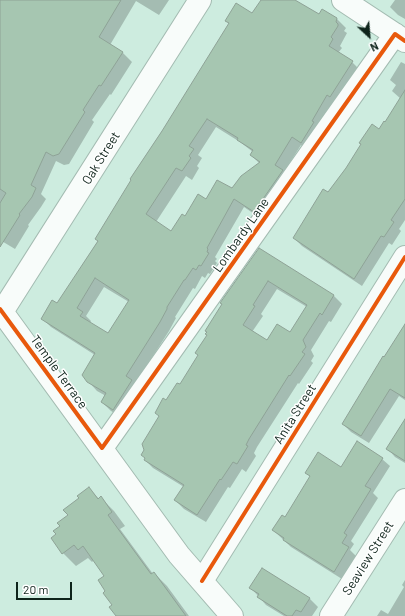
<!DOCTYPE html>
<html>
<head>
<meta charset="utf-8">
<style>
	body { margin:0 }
	#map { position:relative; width:405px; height:616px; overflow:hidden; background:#cdecdf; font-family:Barlow,sans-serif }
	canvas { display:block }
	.north { position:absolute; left:349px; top:16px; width:40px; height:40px; -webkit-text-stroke:3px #fff; paint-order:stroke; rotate:154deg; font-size:11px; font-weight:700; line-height:16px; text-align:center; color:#0e241b }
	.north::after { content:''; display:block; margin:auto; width:14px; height:18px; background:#0e241b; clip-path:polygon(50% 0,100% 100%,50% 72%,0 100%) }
	.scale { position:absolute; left:16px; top:582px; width:56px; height:18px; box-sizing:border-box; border:2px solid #0e241b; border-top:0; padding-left:5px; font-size:12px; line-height:14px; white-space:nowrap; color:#0e241b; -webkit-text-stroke:3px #fff; paint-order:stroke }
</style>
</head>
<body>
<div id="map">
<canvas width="405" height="616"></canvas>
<div class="north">N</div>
<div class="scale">20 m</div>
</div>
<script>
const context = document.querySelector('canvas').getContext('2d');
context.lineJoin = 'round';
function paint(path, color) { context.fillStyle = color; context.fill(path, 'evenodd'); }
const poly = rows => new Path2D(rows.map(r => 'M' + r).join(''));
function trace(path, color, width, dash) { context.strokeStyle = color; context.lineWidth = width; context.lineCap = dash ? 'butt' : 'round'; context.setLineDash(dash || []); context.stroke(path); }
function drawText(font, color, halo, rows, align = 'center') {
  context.font = font + ' Barlow,sans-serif'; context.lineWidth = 3; context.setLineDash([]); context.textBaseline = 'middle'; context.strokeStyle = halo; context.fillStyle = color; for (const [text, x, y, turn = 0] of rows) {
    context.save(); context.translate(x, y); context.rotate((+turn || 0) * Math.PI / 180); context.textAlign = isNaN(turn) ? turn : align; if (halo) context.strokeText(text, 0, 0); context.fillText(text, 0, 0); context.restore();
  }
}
const shadow = poly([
	[16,0,169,0,159,15,136,1,110,45,122,52,132,62,111,95,110,94,92,120,94,122,69,164,64,165,56,161,41,194,46,199,41,207,28,225,29,226,15,249,0,240,0,4],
	[266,0,293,0,319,16,322,10,337,19,346,28,344,31,347,33,340,46,342,48,338,53,352,62,361,71,310,151,301,145,284,172,263,220,244,207,215,257,217,259,215,261,217,263,210,274,208,273,205,278,202,276,195,289,193,288,175,317,176,318,169,331,135,384,123,418,111,411,102,402,106,396,97,391,88,381,95,355,51,327,42,318,57,305,98,241,163,131,230,24,226,21,252,14],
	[216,127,240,142,253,152,251,155,259,163,232,190,206,201,186,218,171,233,156,222,186,176,192,180,199,168,197,166,202,158,198,155],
	[104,287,129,302,108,334,90,323,91,321,86,316],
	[395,0,405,0,405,19,398,15,390,7],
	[401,62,405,64,405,220,399,229,401,231,392,245,389,243,362,286,302,246,294,238,328,193,386,123,401,99,392,91,396,85,390,80],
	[259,250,334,296,342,304,331,322,329,321,311,350,314,356,311,361,313,363,299,384,298,383,257,447,254,453,256,456,246,472,242,469,230,488,228,487,206,522,184,509,175,500,184,487,153,468,145,460,166,402,180,386,199,355],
	[277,289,307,307,290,334,267,341,252,332,263,316,261,314],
	[405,330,405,400,399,396,369,443,351,432,343,424,385,359],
	[405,421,405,463,395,457,388,449],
	[382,459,390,466,373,493,378,498,351,541,354,544,350,550,356,556,342,579,291,547,273,530,285,518,311,477,306,473,341,468],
	[89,488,99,499,101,498,114,511,125,526,120,529,153,574,154,573,167,586,189,616,117,616,107,591,105,576,94,560,92,562,88,558,76,566,63,553,57,534,61,526],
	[263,569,310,599,318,607,312,616,284,616,266,605,251,588],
	[405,580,405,616,377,616,381,610,388,614,404,587,402,585]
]);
const building = poly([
	[0,0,121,0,99,37,123,52,101,86,99,85,83,110,85,112,59,154,53,156,46,152,31,185,36,188,32,197,19,214,20,215,0,247,0,203,6,193,0,189,0,0],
	[261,0,295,0,319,14,322,9,337,18,336,22,338,24,338,26,331,37,333,39,329,46,353,61,330,97,327,95,312,121,314,122,301,143,292,137,275,165,283,170,254,212,234,199,207,248,208,249,207,252,209,253,201,266,199,265,196,270,193,268,185,280,184,280,167,307,167,309,160,322,126,376,132,380,113,410,101,402,106,393,87,382,82,375,95,353,41,319,52,300,57,303,98,241,95,239,131,180,130,179,162,131,229,23,225,21,236,3,252,13,261,0],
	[207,119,238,138,237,140,253,150,250,155,260,162,241,176,232,188,217,180,206,199,198,194,185,216,182,214,171,231,146,214,176,168,182,171,191,158,189,156,194,149,189,146,207,119],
	[95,278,129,300,108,333,80,316,83,312,77,308,95,278],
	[405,90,405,199,391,220,394,222,384,237,381,236,354,279,293,238,323,189,328,192,346,168,361,144,359,143,372,124,379,129,384,121,385,122,405,90],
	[259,248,334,295,322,315,320,313,303,340,306,347,302,352,305,354,290,376,289,375,249,439,246,445,248,446,237,464,233,462,221,480,220,479,197,515,174,500,184,485,144,460,145,458,141,455,144,450,142,444,159,416,155,413,163,398,166,400,177,383,180,384,198,355,195,353,207,335,205,334,207,332,205,331,222,304,220,303,259,248],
	[268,281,307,305,290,332,277,324,267,340,243,325,255,306,253,305,268,281],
	[405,324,405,398,390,389,361,436,342,424,383,356,384,357,405,324],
	[405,419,405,461,386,449,405,419],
	[357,441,383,458,365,486,371,489,344,533,347,535,342,543,349,547,334,572,283,540,284,538,272,530,282,515,285,517,310,476,305,473,318,452,341,467,357,441],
	[89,487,98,499,101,496,112,512,108,515,151,574,154,572,186,616,116,616,109,607,112,605,103,593,105,591,98,580,104,576,83,546,78,550,74,545,62,554,51,538,56,534,53,531,60,526,57,523,68,515,63,510,79,498,77,496,89,487],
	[262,568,310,598,301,612,296,610,292,616,287,616,257,597,259,594,249,588,262,568]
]);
const minor = poly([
	[343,0,405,41],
	[0,309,179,555,232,616],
	[0,315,200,0],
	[102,448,395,34],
	[202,581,405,257],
	[331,616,405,500]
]);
const cycleway = poly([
	[0,309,102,448,395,34,405,41],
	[202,581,405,257]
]);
const streetNames = [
	["Oak Street",101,158,-58],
	["Lombardy Lane",241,235,-55],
	["Temple Terrace",59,372,54],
	["Anita Street",295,414,-58],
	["Seaview Street",368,558,-58]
];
paint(shadow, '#0003');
paint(building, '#a6c6b1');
trace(building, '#8ea296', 1);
trace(minor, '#a3bbb1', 24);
trace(minor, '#f8fcfa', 22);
trace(cycleway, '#e8590c', 4);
drawText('13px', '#0e241b', '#fff', streetNames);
</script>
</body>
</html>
